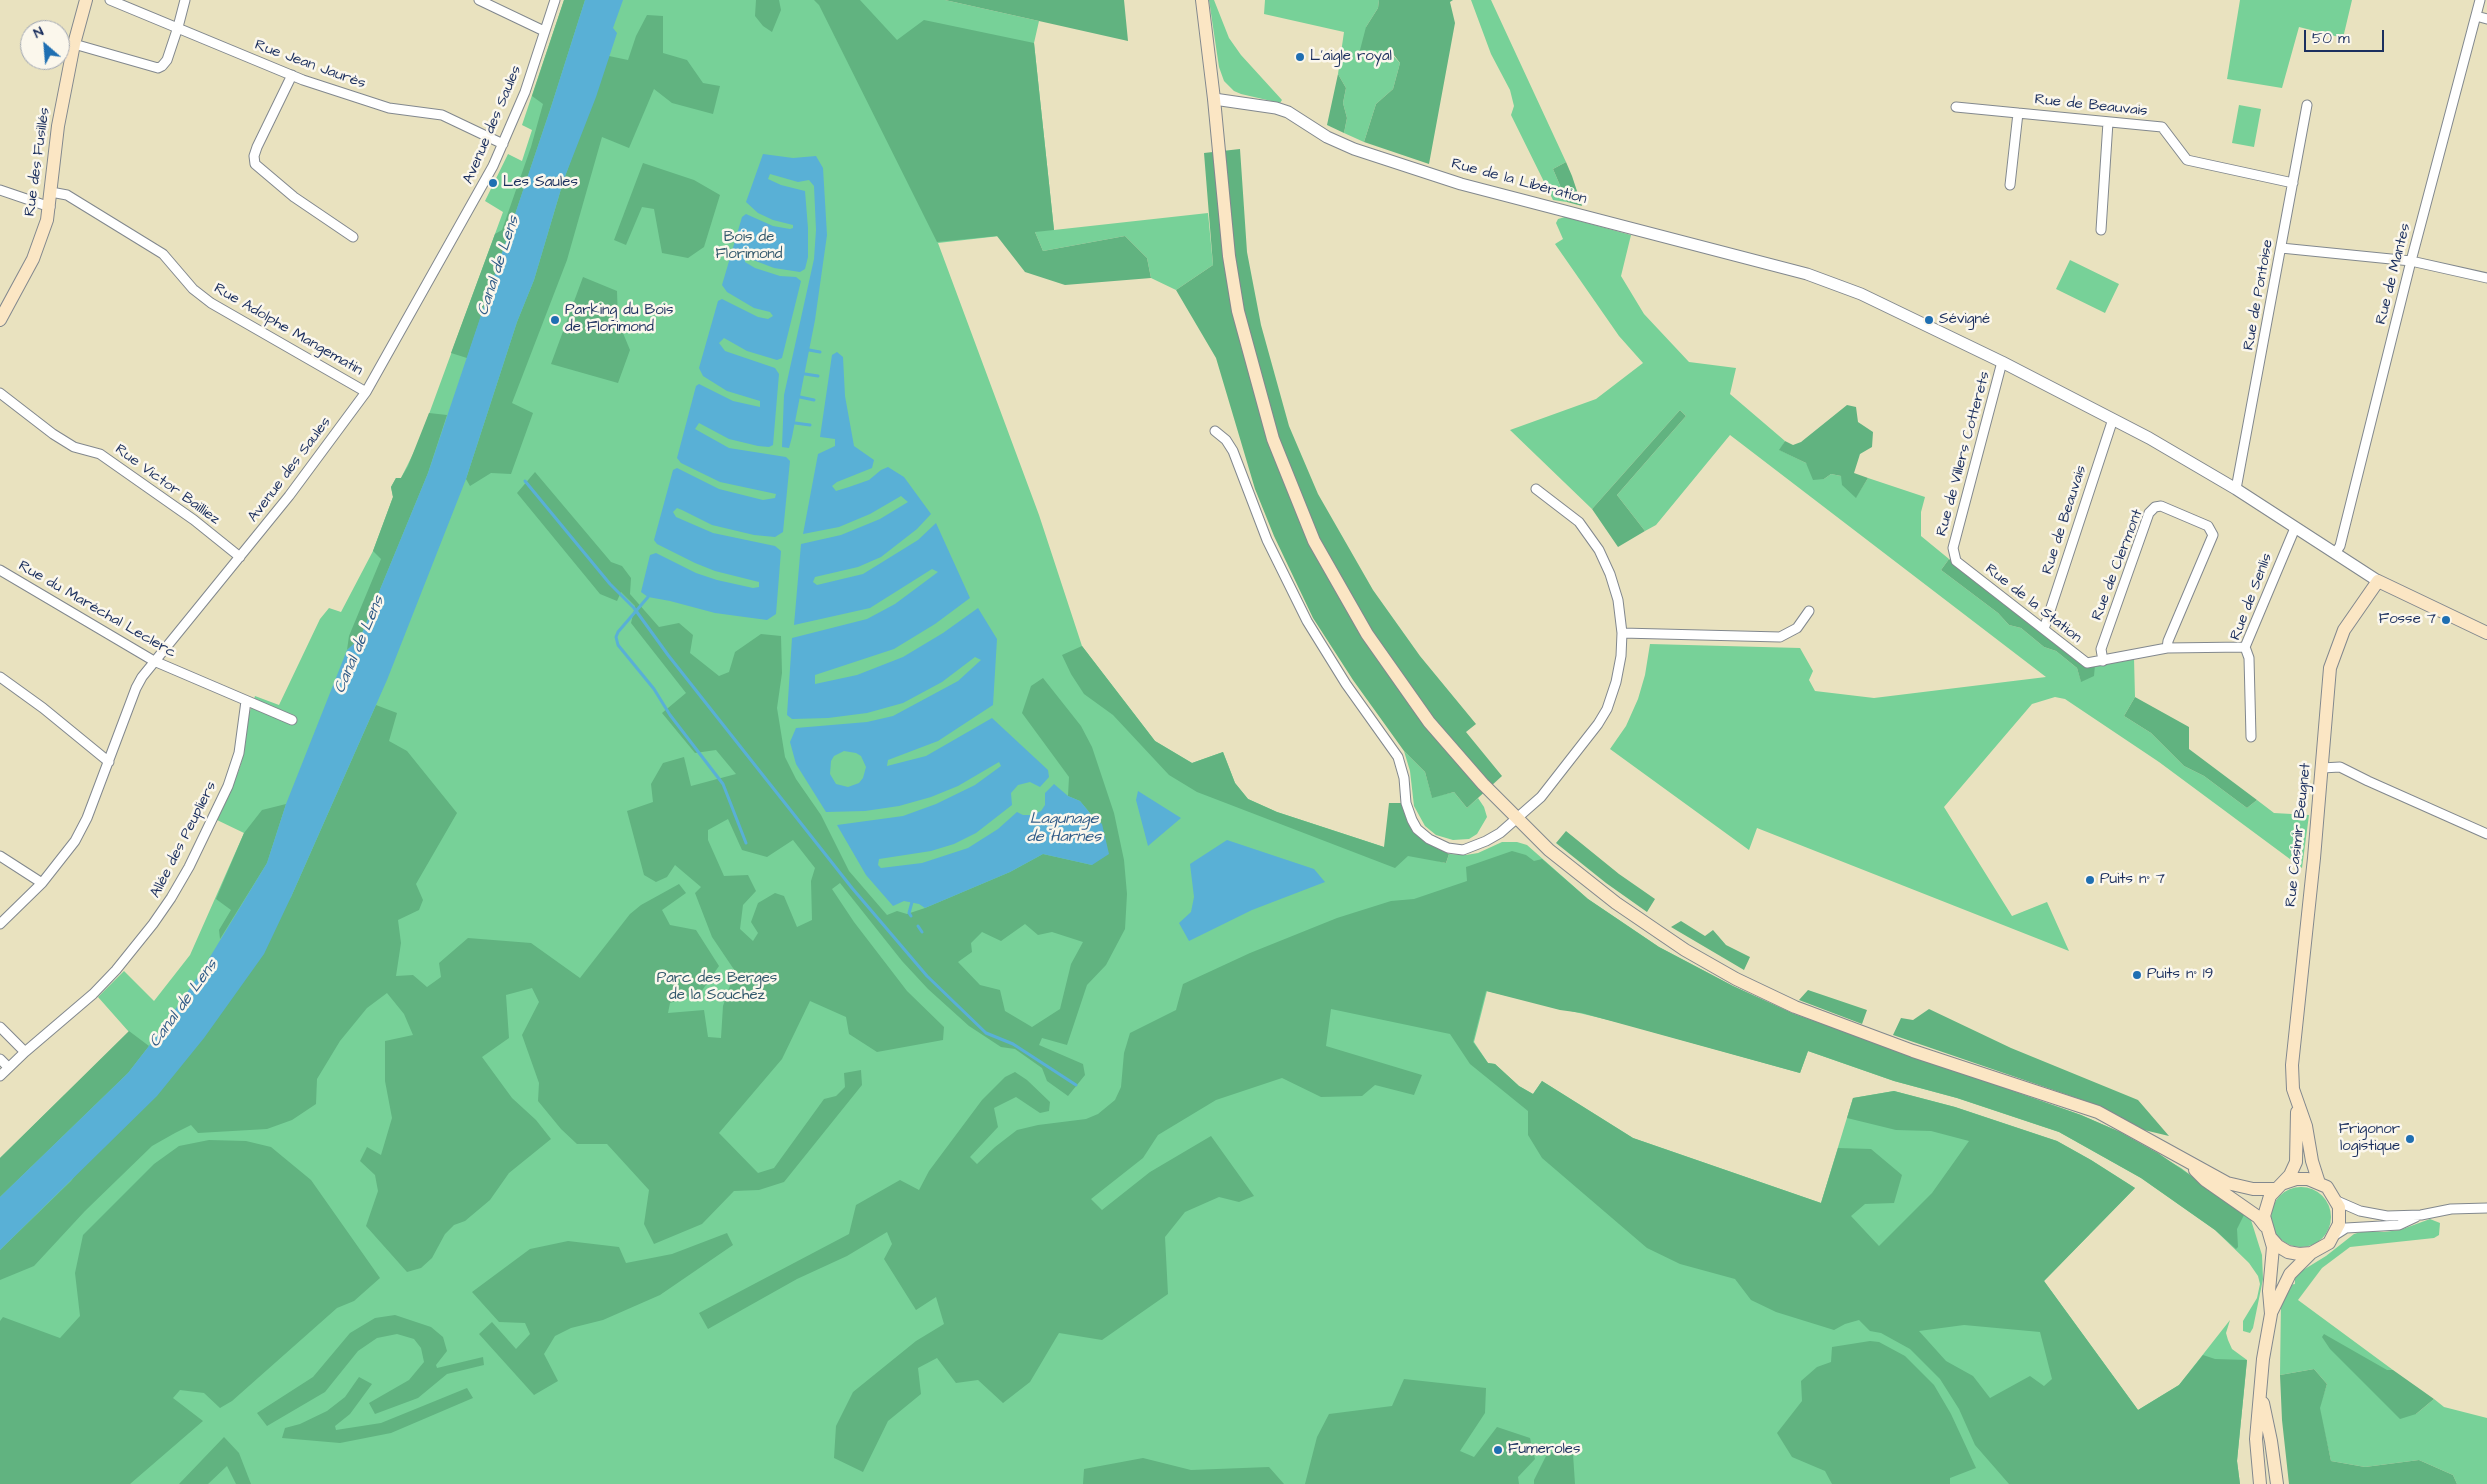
<!DOCTYPE html>
<html>
<head>
<meta charset="utf-8">
<style>
	body { margin:0 }
	#map { position:relative; width:2487px; height:1484px; overflow:hidden; background:#e9e2bf; font-family:"Architects Daughter",sans-serif }
	canvas { display:block }
	.north { position:absolute; left:20px; top:20px; width:50px; height:50px; box-sizing:border-box; background:#fbf7ec; border:1px solid #a1a7b3; border-radius:50%; rotate:333deg; font-size:14px; font-weight:700; line-height:20px; text-align:center; color:#1b2f5e }
	.north::after { content:''; display:block; margin:auto; width:18px; height:22px; background:#1f6fb2; clip-path:polygon(50% 0,100% 100%,50% 72%,0 100%) }
	.scale { position:absolute; left:2304px; top:30px; width:80px; height:22px; box-sizing:border-box; border:2px solid #1b2f5e; border-top:0; padding-left:6px; font-size:15px; line-height:18px; white-space:nowrap; color:#1b2f5e; -webkit-text-stroke:4px #fbf7ec; paint-order:stroke }
</style>
</head>
<body>
<div id="map">
<canvas width="2487" height="1484"></canvas>
<div class="north">N</div>
<div class="scale">50 m</div>
</div>
<script>
const context = document.querySelector('canvas').getContext('2d');
context.lineJoin = 'round';
function paint(path, color) { context.fillStyle = color; context.fill(path, 'evenodd'); }
const poly = rows => new Path2D(rows.map(r => 'M' + r).join(''));
function trace(path, color, width, dash) { context.strokeStyle = color; context.lineWidth = width; context.lineCap = dash ? 'butt' : 'round'; context.setLineDash(dash || []); context.stroke(path); }
function drawText(font, color, halo, rows, align = 'center') {
  context.font = font + ' "Architects Daughter",sans-serif'; context.lineWidth = 5; context.setLineDash([]); context.textBaseline = 'middle'; context.strokeStyle = halo; context.fillStyle = color; for (const [text, x, y, turn = 0] of rows) {
    context.save(); context.translate(x, y); context.rotate((+turn || 0) * Math.PI / 180); context.textAlign = isNaN(turn) ? turn : align; if (halo) context.strokeText(text, 0, 0); context.fillText(text, 0, 0); context.restore();
  }
}
const green = poly([
	[564,0,945,0,1039,21,1034,43,1054,230,1208,213,1213,265,1176,290,1151,278,1147,258,1125,236,1043,251,1035,232,938,243,1039,515,1082,646,1155,741,1192,763,1223,752,1235,783,1248,799,1277,812,1384,847,1446,863,1449,854,1466,855,1478,853,1502,842,1517,842,1527,845,1588,899,1659,947,1733,986,1794,1014,2081,1115,2120,1132,2181,1168,2251,1220,2262,1255,2263,1279,2253,1328,2250,1333,2243,1331,2243,1321,2257,1298,2260,1284,2258,1276,2249,1263,2215,1230,2141,1178,2059,1132,1957,1098,1894,1081,1808,1051,1800,1073,1621,1023,1487,991,1474,1042,1488,1063,1495,1064,1519,1086,1533,1094,1542,1081,1633,1138,1821,1203,1853,1098,1894,1091,1955,1107,2057,1141,2091,1160,2135,1188,2044,1281,2138,1410,2179,1385,2230,1320,2226,1333,2228,1340,2232,1349,2247,1360,2237,1461,2240,1484,0,1484,0,1158,129,1032,98,997,124,971,154,1001,190,955,244,833,217,820,239,770,244,753,249,714,255,696,279,705,320,619,329,608,341,612,373,551,393,497,391,487,396,478,401,478,418,444,503,212,485,201,508,154,522,161,532,130,522,125],
	[1209,0,1214,0,1229,38,1241,55,1282,100,1280,103,1241,94,1234,91,1224,81,1219,67],
	[1265,0,1379,0,1378,8,1366,27,1400,63,1393,89,1376,104,1364,142,1344,133,1347,118,1343,103,1346,88,1338,74,1344,32,1264,14],
	[1471,0,1491,0,1566,162,1553,169,1567,202,1553,200,1511,115,1514,106,1510,90,1491,54],
	[2240,0,2352,0,2343,38,2299,27,2282,88,2227,79],
	[2239,105,2261,109,2254,147,2232,143],
	[1565,217,1631,235,1621,276,1644,314,1689,362,1736,368,1730,394,1785,441,1780,450,1806,463,1824,479,1831,474,1841,476,1856,497,1868,478,1925,497,1921,512,1921,536,1949,559,1941,570,1998,613,2009,625,2021,628,2044,647,2056,651,2077,668,2081,681,2095,665,2134,658,2135,697,2124,716,2151,733,2184,766,2204,776,2247,808,2257,800,2274,813,2309,815,2302,868,2159,762,2065,699,2055,697,2032,704,1944,807,2012,916,2047,902,2069,951,1757,828,1749,850,1610,749,1626,726,1638,699,1645,675,1650,644,1800,648,1813,671,1809,680,1815,691,1874,698,2046,677,1730,435,1656,525,1645,531,1617,495,1686,416,1680,410,1592,509,1510,430,1596,399,1643,363,1619,336,1555,244,1563,239,1556,223,1558,219],
	[2070,260,2119,284,2105,313,2056,289],
	[1404,751,1425,772,1432,797,1454,792,1467,808,1478,798,1484,807,1487,817,1477,834,1469,839,1453,840,1436,835,1425,826,1414,806,1410,771],
	'2271 1217a30 30 0 1 1 60 0a30 30 0 1 1-60 0Z',
	[2430,1219,2440,1223,2439,1235,2434,1238,2350,1247,2322,1268,2298,1300,2393,1370,2387,1370,2416,1414,2434,1399,2444,1407,2487,1418,2487,1484,2457,1484,2453,1475,2419,1460,2365,1467,2331,1461,2319,1408,2327,1384,2314,1369,2280,1375,2281,1300,2290,1285,2295,1284,2295,1275,2326,1256,2354,1234,2364,1231,2384,1232,2400,1230]
]);
const forest = poly([
	[564,0,585,0,551,107,467,358,451,353,495,234,502,230,531,147,543,104,532,96],
	[756,0,779,0,781,10,772,32,763,26,755,16],
	[814,0,860,0,897,40,924,20,1034,43,1054,230,1035,232,1043,251,1125,236,1147,258,1151,278,1065,285,1025,272,997,236,937,242,819,5],
	[945,0,1124,0,1128,41,1039,21],
	[1379,0,1453,0,1450,2,1455,23,1429,164,1364,142,1376,104,1393,89,1400,63,1390,50,1360,50,1366,27,1378,8],
	[647,15,663,16,663,53,687,60,703,83,720,86,713,114,672,103,654,89,629,148,602,137,567,260,512,403,533,413,511,474,491,473,470,486,466,479,517,322,534,280,564,179,609,56,628,60,636,36],
	[1338,74,1346,88,1343,103,1347,118,1344,133,1327,125],
	[1240,149,1247,252,1261,325,1289,426,1318,494,1373,590,1420,656,1476,724,1466,732,1502,776,1467,808,1454,792,1432,798,1425,772,1404,751,1353,680,1313,618,1274,536,1255,489,1216,358,1176,290,1213,265,1204,153],
	[1566,162,1572,176,1582,206,1567,202,1553,169],
	[643,163,694,180,720,195,704,247,688,258,662,253,654,209,642,207,626,245,614,240],
	[583,277,617,291,618,321,630,350,618,383,551,364],
	[1847,405,1856,407,1858,422,1873,432,1872,447,1860,454,1854,473,1868,478,1856,498,1842,485,1841,476,1831,474,1824,479,1813,480,1806,463,1779,450,1785,441,1793,445,1801,442],
	[1680,410,1686,416,1617,495,1645,531,1618,547,1592,509],
	[429,413,447,415,428,473,360,638,347,650,349,636,381,559,373,551,393,497,391,487,396,478,401,478,408,466],
	[535,472,611,562,622,566,631,578,630,594,659,627,679,623,693,635,690,653,719,676,729,672,735,652,761,634,781,636,782,673,777,708,785,757,796,779,821,815,849,871,887,915,897,911,907,914,925,908,1010,872,1043,854,1092,865,1102,824,1095,819,1080,801,1068,796,1069,777,1022,713,1031,686,1043,678,1081,726,1092,747,1114,813,1124,860,1127,894,1125,929,1106,965,1087,985,1067,1045,1042,1038,1039,1045,1083,1064,1085,1075,1068,1096,1047,1081,1042,1068,1015,1049,1001,1047,969,1026,928,989,902,961,840,883,832,889,854,922,907,991,944,1027,943,1040,877,1052,849,1034,846,1017,810,1001,782,1059,719,1133,758,1173,774,1168,824,1099,836,1096,845,1087,844,1073,861,1070,862,1085,784,1182,759,1190,734,1191,702,1224,654,1244,644,1224,649,1190,607,1144,577,1144,561,1129,538,1101,539,1083,522,1035,539,1002,532,988,506,995,509,1038,482,1057,512,1098,536,1120,551,1139,509,1173,490,1200,465,1221,454,1225,445,1234,432,1258,421,1268,407,1272,366,1226,378,1191,375,1175,360,1161,367,1147,381,1155,392,1118,385,1081,385,1041,413,1035,404,1014,387,993,367,1008,340,1041,317,1079,316,1104,292,1120,267,1129,198,1133,191,1125,175,1133,152,1146,85,1211,34,1266,0,1280,0,1250,71,1181,291,897,376,705,397,713,389,741,407,751,457,813,416,884,423,900,419,910,398,920,401,943,396,976,413,975,427,987,441,977,439,963,468,938,531,943,580,978,630,914,641,905,679,884,686,893,662,910,670,925,696,930,719,966,701,992,670,1003,668,1013,704,1010,708,1037,721,1038,723,1006,735,971,712,937,695,893,701,887,675,865,667,877,656,882,644,875,627,811,653,802,651,784,663,763,684,757,691,786,736,774,716,750,695,753,662,713,686,693,631,623,635,606,621,592,617,601,600,594,517,493],
	[728,819,742,850,767,857,793,840,815,868,811,881,812,920,797,927,784,896,775,893,758,903,751,922,758,933,753,941,740,929,743,905,756,891,748,875,724,876,708,840,708,830],
	[1025,924,1038,935,1052,932,1083,942,1071,964,1060,1009,1032,1027,1005,1011,1000,990,980,985,958,962,972,952,971,943,982,932,1001,941],
	[1949,559,2084,666,2095,665,2094,676,2081,682,2077,668,2056,651,2044,647,2021,628,2009,625,1998,613,1941,570],
	[1082,646,1155,741,1192,763,1223,752,1235,783,1248,799,1277,812,1384,847,1389,803,1401,803,1413,831,1428,843,1449,854,1446,863,1408,856,1395,868,1197,792,1169,775,1113,715,1084,694,1071,674,1062,655],
	[2135,697,2189,727,2189,749,2257,800,2247,808,2204,776,2184,766,2151,733,2124,716],
	[286,804,267,863,220,939,219,930,231,910,216,899,244,833,262,810],
	[1566,831,1619,874,1655,899,1647,912,1606,883,1556,843],
	[1512,851,1526,855,1534,861,1542,859,1588,899,1659,947,1733,986,1794,1014,2081,1115,2120,1132,2158,1153,2245,1213,2237,1229,2238,1247,2236,1249,2215,1230,2141,1178,2059,1132,1957,1098,1894,1081,1808,1051,1800,1073,1582,1013,1560,1010,1486,991,1473,1042,1488,1063,1495,1064,1519,1086,1533,1094,1542,1081,1633,1138,1821,1203,1838,1148,1871,1149,1902,1175,1894,1203,1865,1204,1851,1216,1879,1246,1932,1193,1969,1141,1931,1131,1896,1130,1847,1118,1853,1098,1894,1091,1955,1107,2057,1141,2091,1160,2135,1188,2044,1281,2138,1410,2179,1385,2203,1355,2215,1359,2247,1360,2237,1461,2240,1484,2009,1484,1975,1445,1959,1409,1940,1379,1910,1349,1881,1333,1870,1331,1859,1320,1845,1324,1834,1330,1776,1312,1751,1300,1735,1279,1680,1264,1647,1248,1542,1158,1528,1135,1528,1111,1470,1064,1450,1034,1331,1009,1326,1046,1422,1075,1414,1095,1375,1085,1362,1096,1321,1097,1282,1078,1216,1100,1158,1135,1143,1158,1091,1199,1102,1210,1150,1172,1211,1136,1254,1196,1239,1202,1219,1197,1185,1212,1165,1237,1168,1294,1102,1340,1059,1333,1030,1382,1003,1403,978,1380,956,1383,937,1358,918,1368,921,1394,888,1421,863,1472,834,1458,836,1426,853,1392,916,1341,944,1324,936,1297,916,1310,884,1259,892,1244,887,1232,847,1256,797,1279,708,1329,699,1313,849,1234,856,1205,900,1180,919,1190,929,1171,982,1100,1005,1077,1015,1072,1027,1080,1050,1102,1049,1111,1040,1113,1016,1097,994,1108,998,1127,970,1157,977,1164,995,1147,1017,1130,1038,1125,1086,1119,1098,1114,1115,1100,1121,1087,1124,1053,1130,1033,1176,1010,1183,984,1250,953,1337,918,1391,901,1414,899,1467,881,1466,867],
	[1964,1325,2040,1332,2052,1379,2044,1386,2030,1376,1990,1398,1973,1376,1946,1361,1919,1331],
	[1681,921,1705,936,1713,930,1726,945,1750,957,1744,970,1671,927],
	[1808,990,1867,1010,1862,1024,1799,1000],
	[1929,1009,2011,1048,2138,1100,2169,1136,2144,1130,2100,1106,1893,1035,1901,1018,1913,1020],
	[129,1031,149,1046,128,1073,0,1197,0,1158],
	[209,1140,246,1141,271,1147,311,1180,380,1278,354,1301,337,1308,232,1401,220,1408,204,1393,180,1390,173,1398,203,1421,130,1484,0,1484,0,1321,3,1317,60,1338,80,1316,75,1273,83,1235,154,1164,179,1146],
	[727,1233,733,1245,660,1295,603,1320,571,1328,555,1336,544,1354,558,1381,534,1395,479,1334,492,1322,516,1349,530,1334,525,1323,499,1322,472,1292,530,1249,568,1241,619,1247,626,1263,672,1254],
	[395,1315,431,1327,443,1337,447,1351,436,1365,437,1368,483,1357,484,1365,447,1374,418,1398,375,1414,369,1403,409,1380,424,1362,421,1348,414,1339,397,1334,377,1338,358,1351,325,1392,267,1426,257,1413,313,1377,350,1333,375,1318],
	[2324,1334,2387,1370,2393,1370,2434,1399,2416,1414,2400,1419,2330,1349,2322,1337],
	[1870,1341,1879,1342,1905,1356,1934,1385,1951,1414,1976,1468,1950,1478,1950,1484,1832,1484,1825,1471,1792,1457,1777,1433,1802,1401,1801,1381,1817,1367,1831,1362,1832,1347],
	[2314,1369,2327,1384,2320,1408,2331,1461,2365,1467,2419,1460,2453,1475,2457,1484,2289,1484,2282,1420,2280,1375],
	[359,1377,372,1384,350,1414,335,1426,336,1430,381,1423,467,1388,473,1398,391,1433,340,1443,282,1438,285,1428,300,1424,327,1411,345,1397],
	[1404,1379,1486,1388,1485,1413,1460,1451,1474,1457,1497,1427,1530,1438,1535,1459,1518,1477,1519,1484,1305,1484,1317,1437,1329,1414,1392,1406],
	[224,1437,239,1453,251,1484,236,1484,227,1466,208,1484,179,1484],
	[1548,1452,1573,1454,1575,1484,1534,1484,1534,1480],
	[1143,1458,1191,1470,1269,1467,1284,1484,1083,1484,1084,1469]
]);
const water = poly([
	[585,0,623,0,613,28,617,33,596,97,564,179,534,280,517,322,466,479,387,680,291,897,264,954,204,1038,157,1096,0,1250,0,1197,128,1073,159,1033,199,975,267,863,286,804,347,650,360,638,428,473,551,107],
	[763,154,793,158,816,156,823,168,827,235,815,320,792,437,789,448,782,447,784,395,814,259,816,230,814,186,809,180,798,182,770,174,768,179,781,185,805,191,808,228,808,257,805,269,800,272,774,268,748,258,745,259,745,262,755,268,780,276,796,277,801,281,782,358,777,360,747,351,724,338,719,343,725,351,775,368,779,374,773,445,769,447,758,446,729,439,699,423,695,429,729,448,786,457,790,461,783,532,775,537,754,535,712,525,682,510,677,508,673,512,676,517,713,533,775,546,781,551,776,614,767,620,715,613,670,601,648,597,641,592,650,555,656,553,696,573,717,580,753,588,759,587,759,582,715,571,695,563,657,544,654,540,673,470,677,468,719,489,763,500,775,498,776,494,720,482,681,463,677,458,696,386,699,384,733,401,760,407,760,401,727,391,703,376,699,368,718,301,722,299,758,317,768,319,773,316,770,312,754,308,727,292,722,285,742,217,746,214,773,226,790,229,793,228,793,225,773,220,758,213,746,202],
	[837,352,843,357,845,396,854,446,874,460,872,468,837,482,832,486,836,491,849,487,869,480,881,470,888,467,904,477,931,514,917,529,881,557,858,567,815,577,813,582,817,585,863,574,918,540,936,523,970,598,935,624,894,649,815,675,815,684,857,675,903,657,943,633,978,608,997,639,993,705,938,741,888,760,887,766,926,756,992,718,1048,770,1049,777,1040,787,1030,782,1018,785,1011,793,1012,805,976,833,954,844,931,851,879,859,878,865,881,868,922,863,968,848,998,829,1017,812,1023,815,1031,815,1041,811,1045,805,1045,793,1054,784,1068,796,1080,801,1095,819,1102,824,1109,854,1092,865,1043,854,1010,872,925,908,919,904,904,901,893,906,866,875,837,825,903,816,936,804,975,785,1001,766,999,762,958,786,931,797,899,806,865,811,826,812,796,764,790,742,796,728,867,722,893,716,958,681,981,660,975,657,942,682,903,703,867,713,828,718,792,719,787,715,792,638,867,619,895,604,938,572,932,569,870,608,794,625,801,544,841,535,880,519,908,502,901,496,870,514,839,527,803,534,818,454,835,446,835,439,820,437,832,355],
	[844,751,856,753,861,756,866,767,863,778,859,783,848,787,836,784,830,774,831,761,834,756],
	[1138,791,1181,818,1148,846,1136,800],
	[1227,840,1314,869,1325,882,1252,910,1189,941,1179,923,1191,912,1194,897,1190,864]
]);
const stream = poly([
	[809,350,820,352],
	[805,374,818,376],
	[800,397,814,400],
	[795,423,810,425],
	[525,481,610,584,634,608,668,655,852,888,927,976,986,1033,1013,1044,1076,1085],
	[648,597,618,632,616,637,618,645,654,689,670,715,723,784,746,843],
	[911,916,909,913,912,902],
	[918,926,922,932]
]);
const minor = poly([
	[110,0,303,80,389,108,442,115,503,144],
	[479,0,544,31],
	[2476,16,2487,19],
	[74,44,158,68,162,66,167,60,178,27,185,0],
	[292,75,257,147,254,156,255,164,294,197,353,237],
	[1956,107,2162,127,2187,160,2293,183],
	[2010,185,2018,113],
	[0,190,50,207],
	[51,192,67,195,163,254,193,289,211,303,366,392],
	[2101,230,2108,122],
	[2281,248,2411,261,2487,278],
	[2002,362,1953,548,1956,561,2087,663,2167,648,2245,647],
	[0,393,53,434,74,447,100,454,194,520,240,557],
	[1215,431,1226,440,1233,451,1267,540,1307,621,1346,684,1398,757,1404,778,1406,803,1412,820,1417,829,1429,839,1448,848,1463,850,1486,841,1500,833,1541,797,1598,724,1607,709,1616,682,1621,656,1622,633,1618,600,1610,574,1599,550,1579,522,1536,489],
	[2236,489,2307,105],
	[2335,553,2340,546,2411,261,2480,0],
	[0,570,154,661,292,720],
	[2044,629,2113,419],
	[1622,633,1780,637,1797,628,1809,611],
	[2103,661,2101,649,2149,513,2155,507,2161,506,2208,526,2213,535,2168,641,2167,648],
	[0,677,43,708,109,762],
	[2251,737,2249,658,2245,647,2295,528],
	[2322,768,2340,767,2368,781,2487,834],
	[0,856,42,883],
	[0,924,42,883,75,841,87,818,136,688,142,677,289,496,366,392,493,166,525,92,555,0],
	[0,1027,25,1052],
	[0,1059,8,1067],
	[0,1076,25,1052,93,994,116,970,153,924,171,898,189,867,228,786,239,753,246,701],
	[2337,1201,2360,1211,2387,1216,2421,1215,2451,1209,2487,1208],
	[2335,1235,2346,1228,2399,1225,2416,1217]
]);
const tertiary = poly([
	[1214,99,1276,108,1288,112,1327,137,1354,149,1461,184,1807,274,1861,294,2002,362,2149,438,2236,489,2378,581]
]);
const secondary = poly([
	[1202,0,1214,99,1229,256,1238,311,1273,439,1314,541,1367,634,1429,722,1483,784,1549,850,1616,903,1685,950,1736,979,1795,1007,1913,1051,2098,1112,2227,1183,2253,1189,2276,1189],
	[0,320,33,259,47,220,58,126,74,44,86,0],
	[2195,1170,2205,1180,2258,1217,2265,1226],
	[2319,1183,2312,1161,2306,1126,2293,1089,2292,1065,2314,858,2330,668,2344,630,2378,581,2487,633],
	[2270,1237,2278,1246,2288,1252,2299,1254,2311,1253,2329,1243,2339,1224,2339,1207,2327,1187,2308,1179,2296,1179,2284,1183],
	[2272,1311,2290,1274,2311,1253],
	[2263,1403,2271,1441,2277,1484],
	[2260,1484,2256,1439,2263,1359,2271,1314,2269,1291,2273,1247,2264,1216,2270,1196,2290,1175,2296,1162,2297,1112]
]);
const markers = [
	[1300,57,5,"#1f6fb2"],
	[493,183,5,"#1f6fb2"],
	[555,320,5,"#1f6fb2"],
	[1929,320,5,"#1f6fb2"],
	[2446,620,5,"#1f6fb2"],
	[2090,880,5,"#1f6fb2"],
	[2137,975,5,"#1f6fb2"],
	[2410,1139,5,"#1f6fb2"],
	[1498,1450,5,"#1f6fb2"]
];
const poiNames = [
	["L'aigle royal",1310,57],
	["Les Saules",503,183],
	["Parking du Bois",565,311],
	["de Florimond",565,328],
	["Sévigné",1939,320],
	["Fosse 7",2436,620,"right"],
	["Puits n° 7",2100,880],
	["Puits n° 19",2147,975],
	["Frigonor",2400,1130,"right"],
	["logistique",2400,1147,"right"],
	["Fumeroles",1508,1450]
];
const streetNames = [
	["Rue Jean Jaurès",310,65,20],
	["Rue de Beauvais",2091,106,6],
	["Avenue des Saules",493,125,-67],
	["Rue des Fusillés",38,162,-82],
	["Rue de la Libération",1519,182,15],
	["Rue de Mantes",2394,274,-76],
	["Rue de Pontoise",2259,295,-80],
	["Rue Adolphe Mangematin",288,330,30],
	["Rue de Villers Cotterets",1964,454,-75],
	["Avenue des Saules",290,470,-53],
	["Rue Victor Bailliez",167,485,36],
	["Rue de Beauvais",2065,520,-72],
	["Rue de Clermont",2118,565,-69],
	["Rue de Senlis",2252,597,-69],
	["Rue de la Station",2033,604,38],
	["Rue du Maréchal Leclerc",97,610,30],
	["Rue Casimir Beugnet",2299,835,-84],
	["Allée des Peupliers",184,840,-63]
];
const parkNames = [
	["Bois de",749,238],
	["Florimond",749,255],
	["Parc des Berges",717,979],
	["de la Souchez",717,996]
];
const waterNames = [
	["Canal de Lens",499,266,-72],
	["Canal de Lens",360,645,-67],
	["Lagunage",1064,820],
	["de Harnes",1064,838],
	["Canal de Lens",184,1004,-54]
];
paint(green, '#77d198');
paint(forest, '#61b380');
paint(water, '#59b0d6');
trace(stream, '#59b0d6', 3);
trace(minor, '#82888e', 11);
trace(tertiary, '#82888e', 13);
trace(secondary, '#82888e', 14);
trace(minor, '#fff', 9);
trace(tertiary, '#fff', 11);
trace(secondary, '#fbe6c4', 12);
for (const [x, y, r, color] of markers) { const dot = new Path2D(); dot.arc(x, y, r, 0, 2 * Math.PI); context.fillStyle = color; context.fill(dot); trace(dot, '#fbf7ec', 2); }
drawText('15px', '#1b2f5e', '#fbf7ec', poiNames, 'left');
drawText('15px', '#1b2f5e', '#fbf7ec', streetNames);
drawText('15px', '#32586c', '#fbf7ec', parkNames);
drawText('italic 16px', '#315c88', '#fbf7ec', waterNames);
</script>
</body>
</html>
